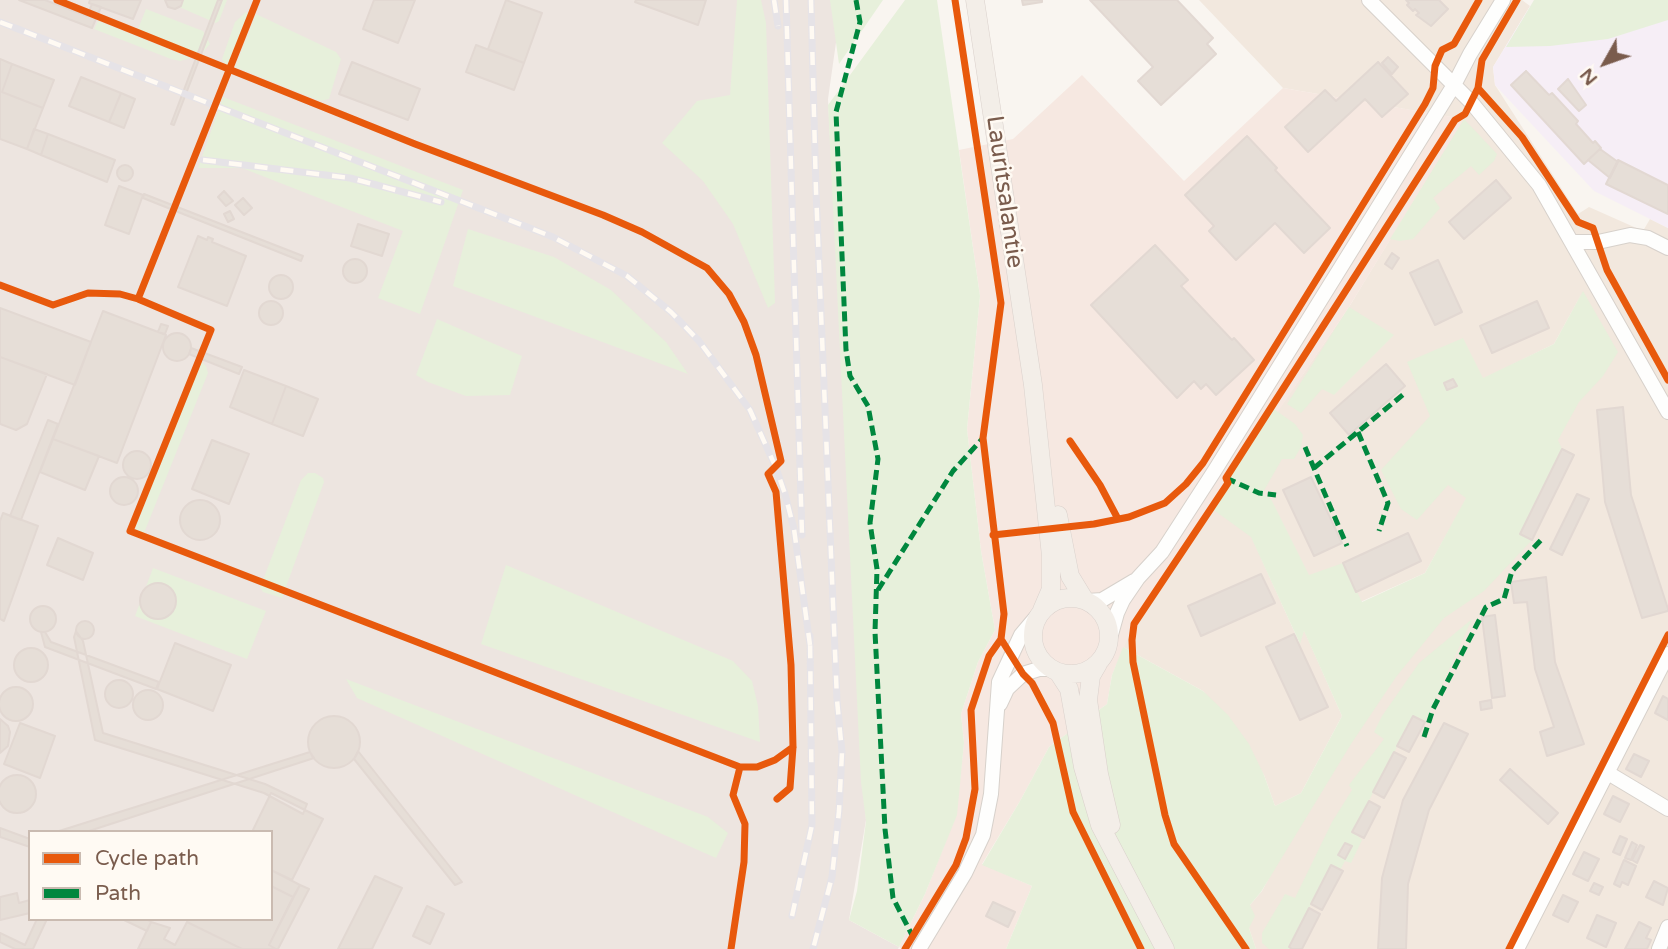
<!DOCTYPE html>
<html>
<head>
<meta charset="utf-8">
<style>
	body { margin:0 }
	#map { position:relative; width:1668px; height:949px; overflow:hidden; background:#f9f5f0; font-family:"Varela Round",sans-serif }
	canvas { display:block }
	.legend { position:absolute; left:28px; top:830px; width:245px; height:91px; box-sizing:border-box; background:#fffaf3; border:2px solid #cabbb1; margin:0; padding:9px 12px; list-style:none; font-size:21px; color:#7a5c4d }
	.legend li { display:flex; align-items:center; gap:14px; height:35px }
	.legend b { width:35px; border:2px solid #cabbb1 }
	.north { position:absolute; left:1570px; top:28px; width:70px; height:70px; -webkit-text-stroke:5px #fffaf3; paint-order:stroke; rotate:230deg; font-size:19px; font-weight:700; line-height:28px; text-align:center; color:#7a5c4d }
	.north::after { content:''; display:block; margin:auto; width:24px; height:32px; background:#7a5c4d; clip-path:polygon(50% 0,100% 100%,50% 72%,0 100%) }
</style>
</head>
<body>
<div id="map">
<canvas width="1668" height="949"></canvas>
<ul class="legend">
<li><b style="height:9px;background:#e8590c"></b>Cycle path</li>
<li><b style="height:9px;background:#00873e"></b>Path</li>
</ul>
<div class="north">N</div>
</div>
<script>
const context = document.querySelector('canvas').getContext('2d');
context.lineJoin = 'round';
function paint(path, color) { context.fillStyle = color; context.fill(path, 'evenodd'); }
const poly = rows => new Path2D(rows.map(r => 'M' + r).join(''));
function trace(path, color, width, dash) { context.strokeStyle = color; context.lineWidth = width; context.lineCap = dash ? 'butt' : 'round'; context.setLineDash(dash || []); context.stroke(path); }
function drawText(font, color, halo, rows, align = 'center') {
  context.font = font + ' "Varela Round",sans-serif'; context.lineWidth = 5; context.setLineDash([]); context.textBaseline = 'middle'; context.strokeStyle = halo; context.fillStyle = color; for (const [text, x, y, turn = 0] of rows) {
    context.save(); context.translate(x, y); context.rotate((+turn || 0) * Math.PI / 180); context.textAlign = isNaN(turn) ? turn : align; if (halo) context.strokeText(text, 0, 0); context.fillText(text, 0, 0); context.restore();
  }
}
const residential = poly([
	[1199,0,1522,0,1530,6,1493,67,1495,85,1578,214,1589,207,1643,231,1650,219,1668,228,1668,949,1256,949,1249,928,1250,905,1262,891,1583,291,1554,344,1483,379,1467,498,1425,573,1349,607,1253,540,1299,642,1304,630,1342,716,1301,793,1275,806,1264,775,1203,691,1123,647,1134,624,1211,508,1349,307,1463,119,1283,88]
]);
const commercial = poly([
	[1082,75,1184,181,1283,88,1464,119,1349,307,1134,624,1112,675,1107,704,1049,747,1020,801,982,864,1032,886,1006,949,902,949,899,947,925,894,956,815,964,743,961,714,978,662,995,630,981,551,967,429,980,296,959,150,1013,139]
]);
const industrial = poly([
	[0,0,842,0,828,99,866,820,849,920,899,947,898,949,0,949],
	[30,832,271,832,271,919,30,919]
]);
const education = poly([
	[1534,0,1668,0,1668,228,1594,191,1495,85,1493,67]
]);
const green = poly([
	[163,0,227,0,219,21,216,23],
	[737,0,761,0,766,23,775,303,768,308,733,224,703,181,662,143,697,101,730,95],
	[830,0,883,0,839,64],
	[905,0,937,0,980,296,967,429,981,551,995,630,978,662,961,714,964,743,957,815,925,894,899,947,849,920,857,891,866,821,861,782,828,105],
	[1534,0,1668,0,1668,20,1608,39,1550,46,1506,47],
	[146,9,203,31,210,44,203,52,196,53,138,29],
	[246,12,248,14,229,63,226,65,222,59,235,22],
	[256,14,336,52,341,59,329,99,320,101,235,67],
	[98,21,191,58,180,61,171,59,94,29],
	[223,97,463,190,420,314,378,298,403,231,242,168,198,168],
	[1464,119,1497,154,1494,161,1479,175,1471,166,1433,198,1440,208,1413,239,1399,241,1390,239],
	[468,229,554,257,611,290,666,342,688,374,453,286],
	[1583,291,1618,352,1603,376,1579,402,1558,440,1562,449,1520,534,1532,540,1484,591,1444,618,1396,677,1351,744,1261,892,1250,905,1255,916,1249,928,1256,949,1006,949,1032,886,982,865,1020,801,1049,747,1107,704,1112,675,1123,647,1203,691,1228,715,1249,744,1264,775,1275,806,1301,793,1342,716,1304,631,1300,644,1251,537,1211,508,1271,407,1295,424,1303,435,1301,447,1294,459,1282,459,1262,494,1271,499,1309,575,1343,563,1362,602,1425,573,1466,498,1448,485,1417,520,1401,509,1381,470,1430,416,1407,362,1463,338,1483,378,1554,344],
	[1349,307,1394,335,1334,395,1322,389,1301,413,1287,404],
	[437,319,522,356,510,395,466,396,428,382,416,375],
	[201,361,206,366,208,373,144,533,135,533,136,526],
	[308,473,315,473,323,478,324,482,282,598,263,592,260,588,301,480],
	[506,565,733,661,752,681,758,706,760,742,481,644],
	[153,568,266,611,247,659,135,616],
	[1472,619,1425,722,1413,716,1353,831,1362,840,1351,863,1345,861,1340,870,1331,865,1289,947,1292,949,1269,949,1262,943,1262,933,1285,894,1295,898,1332,822,1352,790,1349,785,1384,739,1374,732,1382,716,1419,663],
	[346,679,708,817,728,833,716,858,357,698]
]);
const building = poly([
	[19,0,45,0,87,16,92,4,101,7,92,28,19,0],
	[90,0,141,0,133,19,89,3,90,0],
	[165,0,183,0,181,6,175,9,168,7,165,0],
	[218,0,222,0,174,125,171,124,218,0],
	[374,0,415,0,398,43,363,29,374,0],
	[506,0,542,13,524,63,488,49,506,0],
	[636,0,706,0,698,25,635,2,636,0],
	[1022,0,1042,0,1042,2,1023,5,1022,0],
	[1090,0,1177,0,1213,38,1207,44,1216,54,1161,105,1138,81,1153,67,1090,0],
	[1406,0,1439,0,1448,9,1431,26,1416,15,1419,13,1415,9,1413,11,1407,5,1409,3,1406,0],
	[476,45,524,63,514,90,466,72,476,45],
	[1388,57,1398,67,1392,74,1382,63,1388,57],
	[0,59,12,64,2,92,43,108,27,149,0,139,0,59],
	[352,62,420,89,408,120,339,94,352,62],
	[1378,62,1408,94,1382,117,1365,99,1308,152,1285,127,1325,90,1336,101,1378,62],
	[12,64,54,80,43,108,2,92,12,64],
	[1526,71,1549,95,1552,93,1578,121,1576,124,1593,143,1595,141,1601,148,1584,164,1511,85,1526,71],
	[81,77,121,93,109,122,69,106,81,77],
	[1568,79,1586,105,1579,111,1558,89,1568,79],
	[121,93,135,99,124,128,109,122,121,93],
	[34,129,48,134,41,155,27,149,34,129],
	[48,134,115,160,107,182,41,155,48,134],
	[1247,136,1277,168,1275,170,1330,228,1304,253,1275,223,1236,260,1209,231,1214,226,1185,195,1247,136],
	[1600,149,1618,162,1610,178,1588,160,1600,149],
	[1618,160,1668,185,1668,214,1606,184,1618,160],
	'117 173a8 8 0 1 1 16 0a8 8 0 1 1-16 0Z',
	[1496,180,1511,198,1464,239,1449,222,1496,180],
	[119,186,143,195,129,234,105,225,119,186],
	[224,191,233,201,226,206,218,197,224,191],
	[144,194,303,256,301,261,143,198,144,194],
	[243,198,252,208,244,215,235,205,243,198],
	[230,211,234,219,228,222,224,214,230,211],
	[358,224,389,234,382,256,351,246,358,224],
	[198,236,207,240,208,237,213,239,212,242,246,256,227,306,178,287,198,236],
	[1155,245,1188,280,1181,286,1232,340,1234,338,1254,360,1216,395,1206,384,1201,389,1194,381,1177,398,1091,305,1155,245],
	[1392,253,1399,258,1392,269,1385,264,1392,253],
	'343 271a12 12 0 1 1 24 0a12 12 0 1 1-24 0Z',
	[1438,260,1462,312,1435,325,1410,273,1438,260],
	'269 287a12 12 0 1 1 24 0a12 12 0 1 1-24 0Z',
	'259 313a12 12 0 1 1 24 0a12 12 0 1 1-24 0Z',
	[1537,301,1549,328,1492,353,1480,326,1537,301],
	[0,308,91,342,75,385,0,357,0,308],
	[103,311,166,335,117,463,53,439,103,311],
	[161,324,168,326,165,334,158,332,161,324],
	'163 347a14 14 0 1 1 28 0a14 14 0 1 1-28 0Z',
	[191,348,242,367,239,374,189,354,191,348],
	[0,357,47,374,27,424,16,430,0,424,0,357],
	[1386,364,1405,386,1349,435,1330,413,1386,364],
	[244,370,286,386,272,424,230,407,244,370],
	[1453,379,1457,386,1447,390,1444,383,1453,379],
	[286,386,318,399,303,436,272,424,286,386],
	[1623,407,1631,495,1668,609,1668,611,1642,618,1605,502,1597,410,1623,407],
	[48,420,58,424,21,520,10,516,48,420],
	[53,439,99,456,85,490,40,472,53,439],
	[212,440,249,454,229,504,192,489,212,440],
	[1562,449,1574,455,1532,540,1520,534,1562,449],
	'123 465a14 14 0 1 1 28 0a14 14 0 1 1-28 0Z',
	[1311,477,1342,543,1314,556,1283,490,1311,477],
	'110 491a14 14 0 1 1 28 0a14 14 0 1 1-28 0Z',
	[1577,494,1589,499,1562,555,1550,549,1577,494],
	'180 520a20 20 0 1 1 40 0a20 20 0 1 1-40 0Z',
	[3,513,38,526,4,621,0,619,0,521,3,513],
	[1408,533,1421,561,1356,592,1343,563,1408,533],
	[58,538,93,553,83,580,47,565,58,538],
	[1261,574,1275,603,1201,636,1188,606,1261,574],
	[1546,577,1555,662,1584,744,1547,756,1540,732,1554,727,1535,669,1527,602,1514,603,1511,582,1546,577],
	'140 601a18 18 0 1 1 36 0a18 18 0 1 1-36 0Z',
	'30 619a13 13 0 1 1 26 0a13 13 0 1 1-26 0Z',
	[1495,615,1505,696,1492,698,1482,617,1495,615],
	'76 630a9 9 0 1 1 18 0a9 9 0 1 1-18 0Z',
	[76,631,83,641,103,733,265,784,307,804,303,814,264,793,95,740,74,637,76,631],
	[41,632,45,632,51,642,159,682,156,689,45,647,41,632],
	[1294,634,1328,707,1300,720,1266,647,1294,634],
	[175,643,231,665,213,711,157,689,175,643],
	'14 665a17 17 0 1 1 34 0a17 17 0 1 1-34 0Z',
	'105 694a14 14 0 1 1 28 0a14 14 0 1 1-28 0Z',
	'-1 704a17 17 0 1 1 34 0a17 17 0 1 1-34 0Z',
	'133 705a15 15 0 1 1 30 0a15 15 0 1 1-30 0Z',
	[1663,696,1668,699,1668,720,1655,713,1663,696],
	[1491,700,1492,708,1481,710,1480,702,1491,700],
	[1413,716,1425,722,1409,752,1397,746,1413,716],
	'308 742a26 26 0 1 1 52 0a26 26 0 1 1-52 0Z',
	[0,719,8,726,10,732,8,746,0,753,0,719],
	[20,723,55,736,40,778,4,764,20,723],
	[1444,723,1468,734,1429,810,1408,884,1406,949,1378,949,1382,878,1403,800,1444,723],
	[358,751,462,882,455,885,354,759,358,751],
	[310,752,314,758,86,832,56,832,310,752],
	[1394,752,1406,758,1384,798,1373,792,1394,752],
	[1634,754,1649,761,1641,777,1626,769,1634,754],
	[1510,769,1558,813,1548,824,1500,780,1510,769],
	'-2 794a19 19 0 1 1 38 0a19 19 0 1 1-38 0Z',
	[271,793,323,819,292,880,271,870,271,832,252,832,271,793],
	[1613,796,1629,804,1620,822,1604,814,1613,796],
	[1369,801,1380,807,1364,838,1352,832,1369,801],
	[0,828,30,839,30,847,0,837,0,828],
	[1620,836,1627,839,1620,855,1613,852,1620,836],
	[1632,842,1637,845,1631,860,1625,858,1632,842],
	[1345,843,1352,846,1345,859,1338,855,1345,843],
	[1640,845,1644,847,1637,863,1632,860,1640,845],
	[1584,852,1599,859,1588,881,1573,874,1584,852],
	[1624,860,1636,866,1628,885,1622,882,1620,887,1614,884,1624,860],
	[1331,865,1343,871,1322,910,1311,904,1331,865],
	[271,870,300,885,293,897,271,886,271,870],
	[375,876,402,888,372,949,338,949,375,876],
	[1654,881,1668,888,1663,905,1646,897,1654,881],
	[1594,883,1603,887,1599,895,1590,891,1594,883],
	[300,885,309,889,278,949,276,949,269,945,300,885],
	[271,886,293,897,269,945,276,949,242,949,187,922,188,919,271,919,271,886],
	[17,893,19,903,30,900,30,913,0,920,0,897,17,893],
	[1563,895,1578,902,1568,922,1553,915,1563,895],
	[993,902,1015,912,1008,927,986,916,993,902],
	[427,906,444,914,430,944,413,936,427,906],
	[1309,908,1320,914,1302,949,1292,949,1289,947,1309,908],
	[1597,915,1616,923,1606,947,1587,938,1597,915],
	[37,919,47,919,33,949,15,949,0,942,0,933,25,945,37,919],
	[122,919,146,919,151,922,147,931,122,919],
	[151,922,170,928,164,939,175,945,187,922,242,949,138,949,151,922],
	[1639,922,1651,928,1646,938,1651,940,1647,949,1625,949,1639,922]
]);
const minor = poly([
	[1369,0,1471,102,1539,185,1668,412],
	[1573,242,1598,242,1630,235,1648,238,1668,248],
	[1087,601,1102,600,1134,581],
	[1110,638,1117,613,1123,600,1138,578,1162,552,1215,470,1454,85,1470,54,1503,0],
	[1000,704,1007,689,1023,674,1039,669,1051,669],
	[1608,773,1668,809],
	[919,949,965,873,983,835,991,794,999,682,1021,635,1037,616],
	[1517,949,1668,654],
	[1659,949,1668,927]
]);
const major = poly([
	[975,0,1033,385,1051,556,1051,589,1042,610],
	[1058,515,1070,576,1084,599],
	'1033 636a38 38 0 1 1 76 0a38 38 0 1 1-76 0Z',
	[1098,664,1091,676,1088,700,1099,774,1111,825],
	[1058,672,1069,689,1083,767,1100,825,1165,949]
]);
const rail = poly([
	[774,0,778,26],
	[786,0,802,535],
	[811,0,816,191,837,700,842,752,839,811,832,877,813,949],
	[0,22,553,237,627,276,671,312,699,341,750,410,776,468,785,494,794,529,810,645],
	[203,160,350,178,441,202],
	[792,916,812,825,810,636]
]);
const quiet = poly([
	[856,0,860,22,836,112,846,350,850,376,868,406,878,459,870,523,877,569,875,632,885,829,893,898,912,935],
	[1358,432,1388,503,1379,531],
	[1305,447,1347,546],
	[1314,468,1405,393],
	[1226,478,1259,493,1276,495],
	[878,590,953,471,983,438],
	[1424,737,1433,709,1486,607,1504,599,1512,571,1541,540]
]);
const cycleway = poly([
	[57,0,415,144,603,215,642,232,707,268,729,294,744,322,756,355,781,461,768,474,776,492,791,665,793,747,790,788,777,799],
	[1478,88,1522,137,1578,222,1593,228,1607,270,1668,380],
	[0,285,53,305,88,293,120,294,138,299,257,0],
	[138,299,211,330,130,531,740,767,757,767,775,760,793,747],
	[1070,441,1100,485,1118,519],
	[993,535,1094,524,1129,517,1165,503,1186,484,1203,463,1425,104,1433,88,1435,66,1442,50,1454,44,1479,0],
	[1001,639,1023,674,1032,683,1053,723,1073,812,1141,949],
	[731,949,744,862,745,824,733,795,740,767],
	[905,949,956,865,966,838,975,789,971,710,989,656,1001,639,1004,614,983,438,1001,303,955,0],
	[1246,949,1174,844,1165,815,1133,662,1132,640,1134,624,1228,483,1226,478,1455,120,1465,114,1478,88,1482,60,1517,0],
	[1509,949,1668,635]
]);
const streetNames = [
	["Lauritsalantie",1004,192,82]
];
paint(residential, '#f2e8de');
paint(commercial, '#f6e8e1');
paint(industrial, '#ede5e0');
paint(education, '#f6eef6');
paint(green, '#e7f0db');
paint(building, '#e6ded7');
trace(building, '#e2d8d2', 2);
trace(minor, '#d7d1cb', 16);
trace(major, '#dad1cc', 19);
trace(minor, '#fefefd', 14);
trace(major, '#f3eee8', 18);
trace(rail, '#e6e3e7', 7);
trace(rail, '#fffaf3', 4.5, [13]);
trace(quiet, '#00873e', 5, [10, 5]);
trace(cycleway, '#e8590c', 7);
drawText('24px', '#7a5c4d', '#fffaf3', streetNames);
</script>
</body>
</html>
